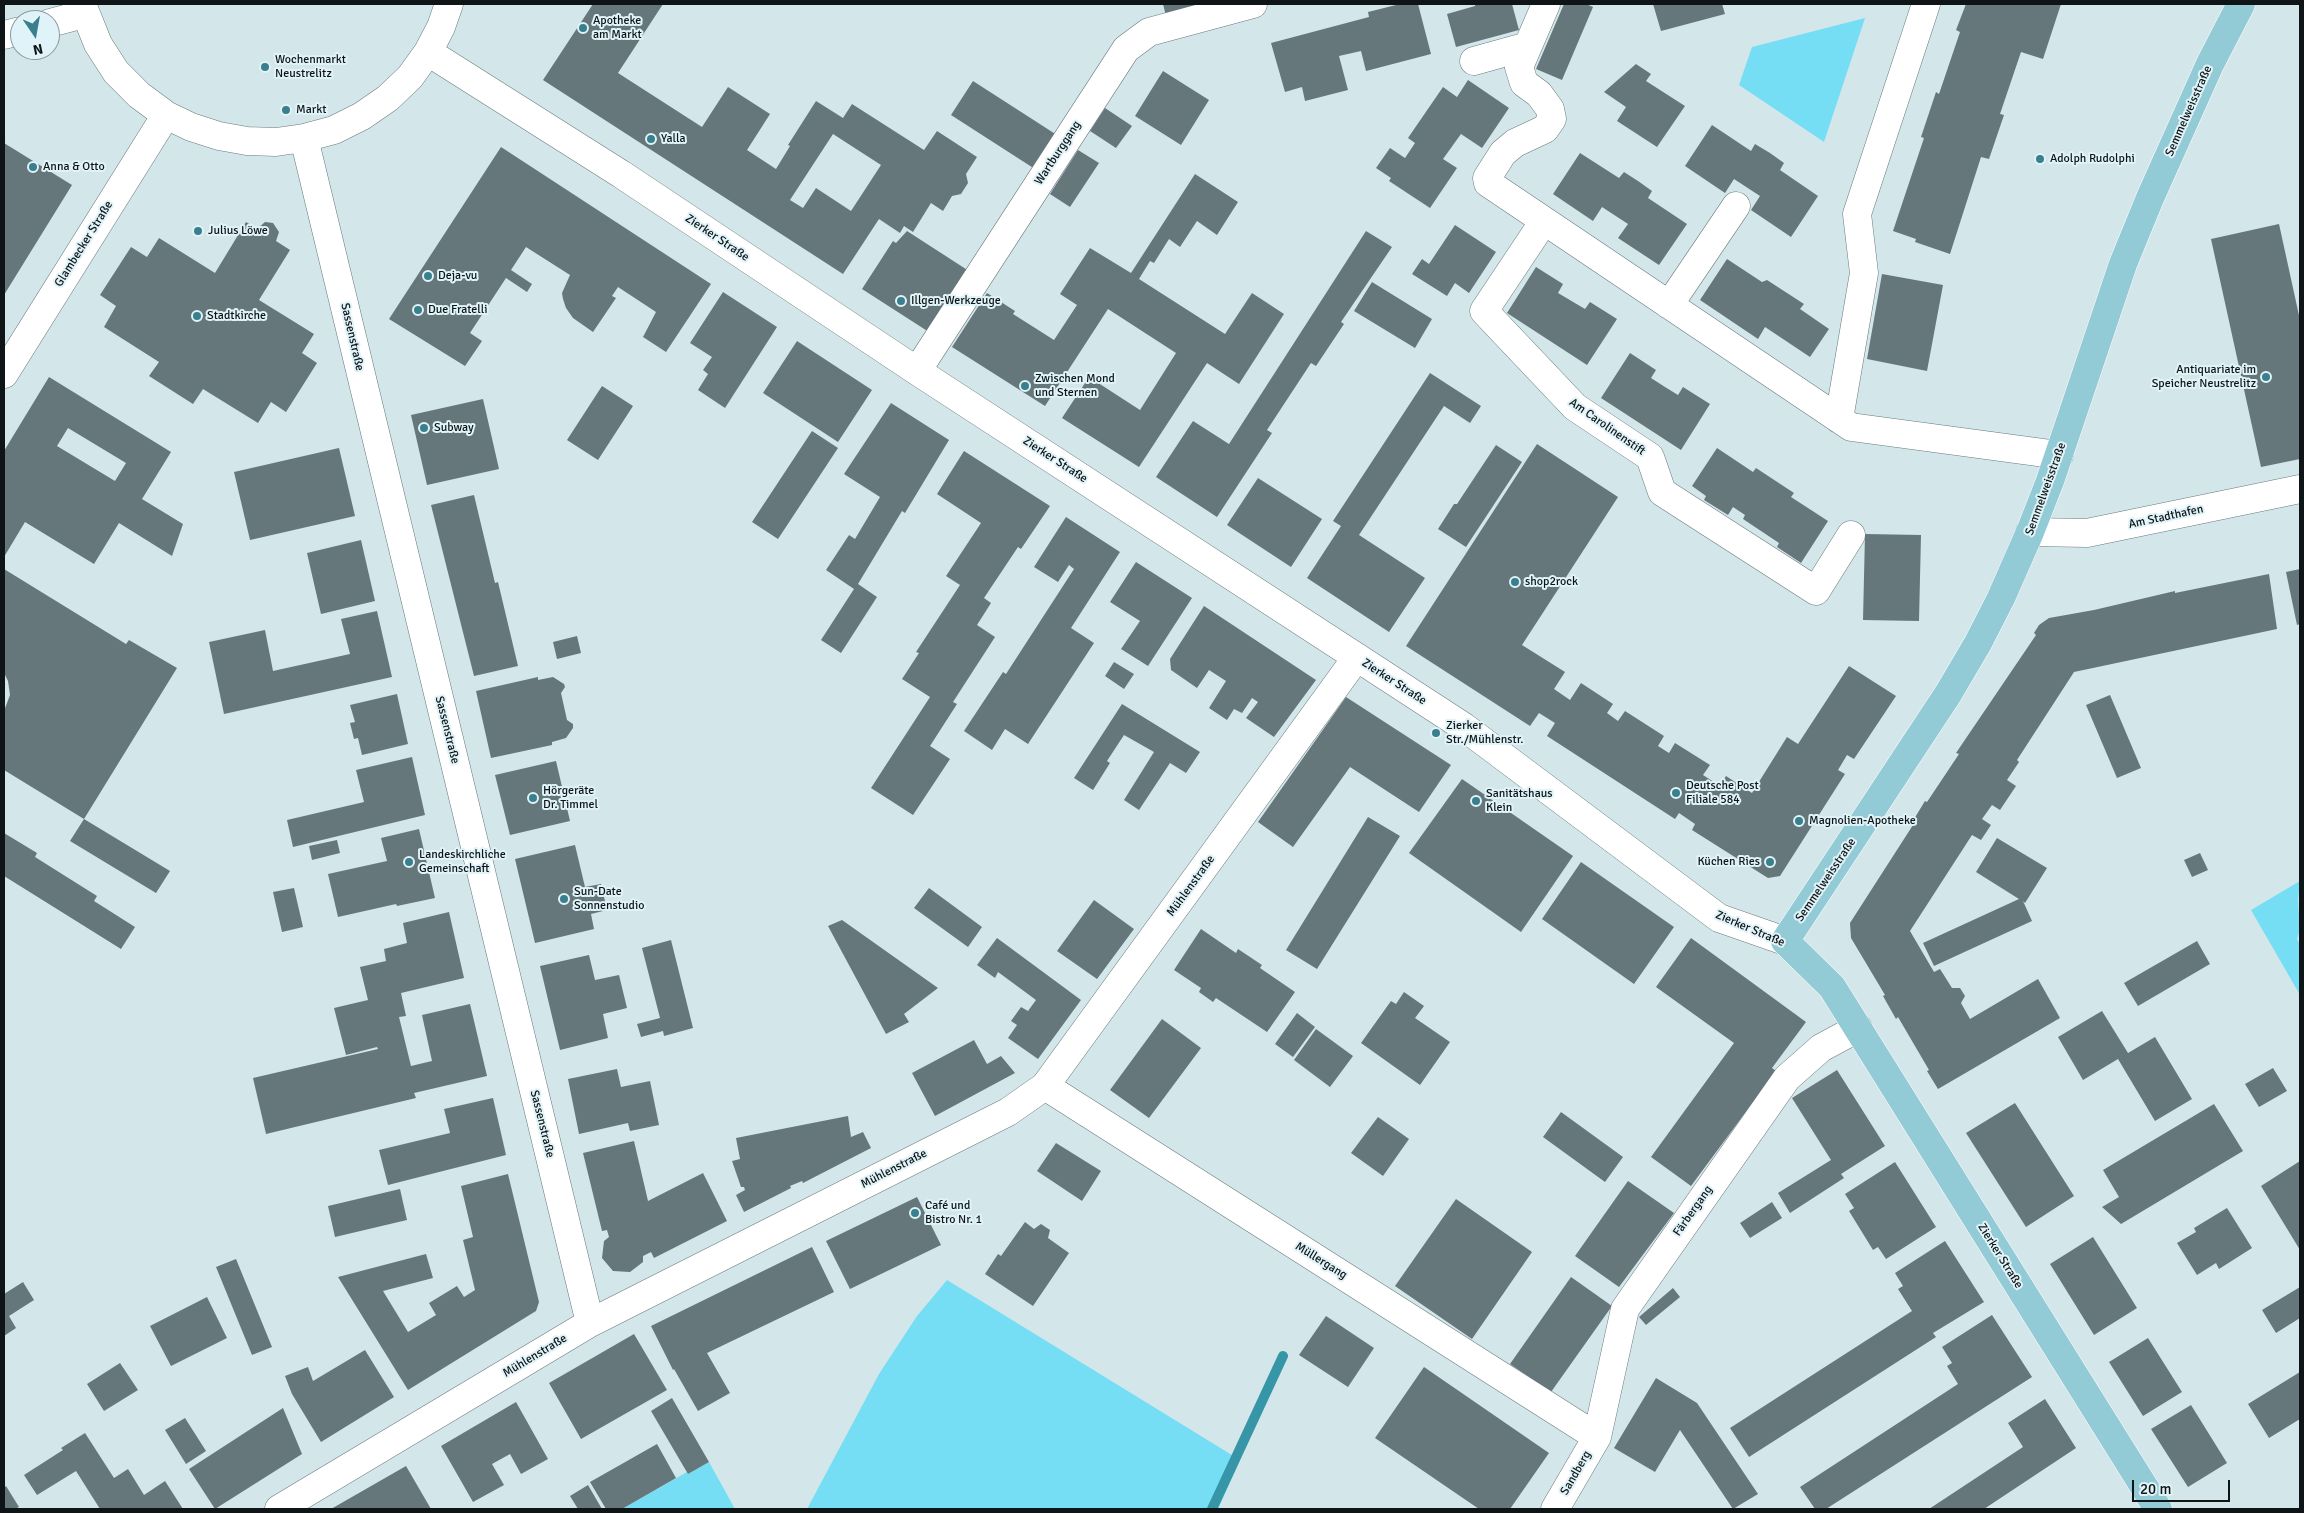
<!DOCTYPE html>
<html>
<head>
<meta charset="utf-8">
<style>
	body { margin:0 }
	#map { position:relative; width:2304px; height:1513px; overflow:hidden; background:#d3e6ea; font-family:Signika,sans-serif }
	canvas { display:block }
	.frame { position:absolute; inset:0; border:5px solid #0f1517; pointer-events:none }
	.north { position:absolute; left:10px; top:10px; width:50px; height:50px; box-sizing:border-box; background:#e0f3f8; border:1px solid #8c9a9e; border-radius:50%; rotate:168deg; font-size:14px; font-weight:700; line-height:20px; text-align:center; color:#0f1517 }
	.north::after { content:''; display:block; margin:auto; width:18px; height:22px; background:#3a7f8d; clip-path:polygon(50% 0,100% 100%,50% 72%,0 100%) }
	.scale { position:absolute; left:2132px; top:1480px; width:98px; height:22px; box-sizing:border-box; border:2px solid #0f1517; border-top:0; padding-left:6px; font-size:15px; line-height:18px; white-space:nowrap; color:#0f1517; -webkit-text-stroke:4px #e0f3f8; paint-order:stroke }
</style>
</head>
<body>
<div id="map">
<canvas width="2304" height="1513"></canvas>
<div class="frame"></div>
<div class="north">N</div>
<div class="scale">20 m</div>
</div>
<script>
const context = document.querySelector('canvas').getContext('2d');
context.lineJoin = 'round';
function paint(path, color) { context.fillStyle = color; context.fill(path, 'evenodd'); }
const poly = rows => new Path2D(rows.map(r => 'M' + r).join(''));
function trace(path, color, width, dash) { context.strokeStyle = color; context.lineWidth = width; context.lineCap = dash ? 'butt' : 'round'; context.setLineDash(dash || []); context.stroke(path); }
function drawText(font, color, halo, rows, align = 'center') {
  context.font = font + ' Signika,sans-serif'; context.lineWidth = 4; context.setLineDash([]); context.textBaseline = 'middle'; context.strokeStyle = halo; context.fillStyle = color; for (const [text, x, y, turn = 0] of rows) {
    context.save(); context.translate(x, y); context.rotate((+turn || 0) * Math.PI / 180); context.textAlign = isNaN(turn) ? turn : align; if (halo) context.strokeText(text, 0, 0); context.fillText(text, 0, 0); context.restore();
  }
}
const green = poly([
	[1865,18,1824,142,1739,85,1752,47],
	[2300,881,2298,900,2300,930,2297,939,2300,944,2300,995,2251,910],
	[947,1280,1240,1460,1218,1509,807,1509,879,1374,917,1316],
	[709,1462,735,1509,622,1509,687,1472,688,1474]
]);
const stream = poly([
	[1212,1509,1283,1356]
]);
const building = poly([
	[593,4,663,4,618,73,702,127,728,87,770,114,747,150,776,169,790,146,788,145,816,101,843,118,852,104,924,150,937,131,977,157,966,174,968,183,961,194,952,196,943,211,931,203,913,232,904,226,900,233,879,219,843,274,543,80],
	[833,134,881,165,851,211,816,188,803,208,790,200],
	[1163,4,1207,4,1166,16],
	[1400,4,1418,4,1431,54,1366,71,1361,51,1339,56,1348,90,1305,101,1302,87,1285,92,1271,43,1369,17,1368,12],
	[1475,4,1512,4,1519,30,1456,47,1447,14,1475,6],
	[1564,4,1586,4,1593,7,1562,80,1536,69],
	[1653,4,1722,4,1725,14,1661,31],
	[1966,4,2061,4,2043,59,2021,52,2000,114,2004,115,1989,159,1981,157,1950,254,1915,242,1916,239,1893,231,1924,138,1921,137,1936,92,1939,94,1960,32,1956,30],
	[1636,64,1651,74,1646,81,1685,106,1657,147,1617,121,1626,107,1604,92],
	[1163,71,1209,100,1181,145,1135,116],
	[1468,80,1509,108,1482,148,1461,134,1443,159,1457,168,1430,208,1389,181,1391,178,1376,168,1390,148,1405,158,1415,143,1408,138,1443,87,1457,97],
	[973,81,1060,137,1038,171,951,115],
	[1105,108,1132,126,1116,148,1090,131],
	[1712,125,1751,151,1755,144,1770,153,1784,163,1780,170,1818,196,1791,237,1751,210,1760,196,1734,179,1725,193,1685,166],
	[4,143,72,185,4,295],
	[501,147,711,284,666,352,643,337,656,312,618,287,612,296,616,298,593,332,573,318,566,308,563,299,562,293,570,275,526,247,511,270,532,284,527,292,506,278,470,333,482,341,465,366,389,319],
	[1078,150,1099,163,1070,207,1050,194],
	[1580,153,1619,178,1624,172,1638,181,1652,191,1648,198,1687,224,1659,265,1618,238,1628,224,1602,207,1593,221,1553,194],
	[1195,174,1238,202,1217,235,1197,221,1180,247,1169,239,1154,263,1150,261,1139,279,1225,334,1252,293,1284,314,1239,384,1207,363,1139,467,1062,418,1089,377,1140,410,1176,353,1108,309,1045,406,952,347,987,293,1015,311,1013,314,1054,340,1077,305,1060,294,1090,248,1131,273],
	[246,222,257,229,265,222,273,223,279,232,276,241,290,250,259,300,314,334,302,353,317,363,286,412,271,402,258,423,203,389,193,404,149,376,159,362,104,327,116,306,100,295,131,247,147,257,159,238,215,273],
	[2279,224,2300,320,2300,459,2261,467,2211,239],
	[1455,225,1496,252,1469,293,1455,283,1447,296,1412,274,1422,259,1429,264],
	[907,231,972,273,932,334,862,289,893,241,896,243],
	[1366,231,1392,247,1341,322,1344,324,1316,366,1311,363,1267,430,1272,433,1217,517,1156,477,1193,421,1229,444],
	[1727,259,1762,282,1767,280,1804,304,1800,309,1829,329,1810,357,1765,327,1758,339,1700,300],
	[1536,267,1563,284,1558,293,1585,309,1590,302,1617,319,1587,365,1507,313],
	[1882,274,1943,285,1927,371,1867,359],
	[1372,282,1432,319,1415,348,1354,311],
	[723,292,777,327,725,408,698,390,708,374,703,370,712,357,690,343],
	[797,341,872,390,838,442,763,393],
	[1630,353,1656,370,1651,378,1665,387,1678,395,1683,387,1710,404,1681,450,1601,398],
	[1430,373,1481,406,1470,423,1444,406,1359,535,1425,578,1389,632,1307,578,1341,526,1333,521],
	[49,377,171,452,142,499,183,524,172,556,119,523,94,564,25,522,4,557,4,451],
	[68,428,126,463,115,481,57,446],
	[602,386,633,406,598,460,567,440],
	[483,399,499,469,427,485,411,415],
	[891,403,949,440,905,513,902,511,858,584,877,597,841,653,821,640,854,589,826,570,849,535,855,539,880,497,844,474],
	[812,431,838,448,778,539,752,522],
	[1537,444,1618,497,1522,645,1565,672,1554,689,1570,700,1581,683,1613,704,1607,713,1618,721,1625,711,1664,736,1658,746,1669,753,1675,743,1710,765,1703,775,1720,786,1726,776,1752,793,1787,737,1798,744,1849,666,1896,696,1854,759,1847,755,1838,770,1845,774,1780,876,1768,878,1692,830,1695,824,1679,813,1675,819,1547,736,1555,723,1539,713,1530,726,1406,646],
	[1496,445,1522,462,1466,547,1438,529,1454,504,1457,504],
	[339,448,355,516,250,540,234,472],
	[1717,448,1753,472,1756,468,1794,493,1791,497,1828,521,1801,563,1777,547,1779,543,1743,519,1745,515,1733,507,1728,515,1704,500,1706,496,1692,486],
	[964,451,1050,506,1021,549,1018,547,984,598,991,603,977,625,995,637,953,702,957,704,930,746,950,759,913,815,871,788,930,697,902,679,919,653,916,652,960,585,946,576,981,523,937,494],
	[1258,478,1322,519,1291,567,1227,525],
	[474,495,495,583,498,582,518,666,474,676,431,505],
	[1066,517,1120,552,1071,628,1094,643,1028,744,1005,729,992,750,964,731,1003,672,1006,674,1074,569,1069,565,1058,582,1034,567],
	[1865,534,1921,535,1919,621,1863,620],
	[361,540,375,601,321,614,307,553],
	[1136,562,1192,598,1148,666,1121,649,1140,621,1110,602],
	[4,569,126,644,129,640,177,668,84,819,4,770,4,711,10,695,8,681,4,673],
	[2300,569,2300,624,2297,625,2286,572],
	[2269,574,2277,629,2074,672,2017,760,2019,762,2007,780,2016,786,2000,810,1992,805,1982,819,1991,825,1981,840,1972,835,1910,931,1934,972,1940,969,1952,988,1960,988,1965,996,1961,1003,1970,1019,2038,979,2060,1018,1938,1089,1927,1071,1929,1070,1898,1017,1896,1019,1883,996,1885,995,1851,938,1850,923,1913,825,1911,824,1925,801,1927,802,1959,754,1956,753,2036,635,2034,633,2039,625,2049,618,2094,610,2175,591,2175,593],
	[1204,606,1316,680,1274,737,1246,718,1258,702,1252,698,1242,713,1234,709,1227,720,1209,708,1226,681,1209,670,1197,688,1171,670,1170,659],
	[377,611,392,677,224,714,209,642,265,630,273,671,350,654,341,619],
	[577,636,581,653,557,659,553,642],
	[1114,662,1134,674,1124,689,1105,676],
	[538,677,538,680,553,677,564,684,565,687,561,693,567,720,573,724,573,728,566,738,552,742,552,745,491,758,476,691],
	[397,694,408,744,362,755,358,738,354,739,350,723,355,722,350,705],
	[2110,695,2141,768,2117,778,2086,705],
	[1346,697,1451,765,1419,812,1350,767,1293,847,1258,822],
	[1122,704,1200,752,1186,773,1170,763,1139,810,1124,800,1154,752,1124,735,1107,761,1110,763,1093,790,1074,778],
	[412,757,425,815,293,847,287,820,364,802,356,770],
	[556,761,570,821,510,835,495,775],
	[1462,779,1573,856,1521,932,1409,853],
	[1368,817,1400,836,1317,969,1286,950],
	[84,819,170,871,156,893,70,841],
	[419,829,435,898,397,906,396,904,338,917,328,874,387,861,381,838],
	[4,833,37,853,35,857,97,896,94,901,135,927,121,949,4,876],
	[1997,838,2047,868,2025,903,2023,901,2032,921,1934,966,1923,943,2019,899,1976,872],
	[337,840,340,853,312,860,309,846],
	[575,845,585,887,601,884,607,910,591,914,594,929,535,943,515,859],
	[2200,853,2208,870,2192,877,2184,860],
	[1581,862,1674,927,1634,984,1542,919],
	[294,888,303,927,282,932,273,892],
	[929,888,982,927,968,947,914,908],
	[1094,900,1134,929,1097,979,1057,951],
	[449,912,464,978,401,993,406,1016,399,1017,411,1066,432,1061,422,1015,470,1004,487,1076,414,1093,416,1098,266,1134,253,1078,378,1049,377,1047,346,1055,334,1008,368,1000,360,967,386,961,384,949,407,943,403,923],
	[842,920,938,988,904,1014,909,1022,886,1034,828,926],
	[1201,929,1236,953,1238,949,1262,965,1260,968,1295,992,1267,1032,1216,998,1213,1002,1199,992,1201,988,1174,970],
	[997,938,1081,1000,1038,1059,1008,1038,1017,1025,1011,1021,1021,1007,1028,1011,1036,1000,998,972,995,978,977,965],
	[1691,938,1806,1022,1772,1068,1776,1071,1691,1186,1651,1157,1734,1043,1656,987],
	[671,940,693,1028,664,1036,663,1031,641,1037,637,1024,660,1018,642,948],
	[2197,941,2210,964,2138,1006,2124,983],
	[589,955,595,980,619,975,627,1008,603,1014,608,1038,560,1050,540,966],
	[1404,992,1424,1006,1415,1018,1450,1042,1420,1085,1361,1043,1391,1001,1396,1004],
	[2102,1011,2128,1053,2155,1037,2192,1099,2155,1121,2118,1059,2083,1080,2058,1037],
	[1297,1013,1315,1027,1293,1057,1275,1044],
	[1162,1019,1201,1048,1149,1118,1110,1090],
	[1316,1029,1353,1056,1330,1087,1294,1060],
	[974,1040,987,1064,1001,1056,1015,1073,935,1116,912,1073],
	[2273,1068,2287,1091,2259,1107,2245,1084],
	[617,1069,621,1087,650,1081,659,1125,630,1131,628,1123,579,1134,568,1079],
	[1837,1070,1885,1146,1841,1174,1844,1178,1790,1213,1778,1193,1831,1160,1792,1098],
	[493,1098,506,1155,388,1185,379,1150,450,1133,444,1109],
	[2015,1103,2074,1196,2026,1227,1966,1133],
	[2214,1104,2243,1151,2121,1224,2102,1207,2119,1197,2103,1170],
	[1561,1112,1623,1157,1605,1182,1543,1137],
	[848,1116,851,1137,863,1132,871,1148,803,1183,802,1181,790,1186,791,1188,744,1212,736,1195,745,1190,744,1187,741,1187,732,1161,740,1159,736,1138],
	[1378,1117,1409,1139,1383,1176,1351,1153],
	[634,1141,648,1201,703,1173,727,1221,654,1258,651,1252,643,1256,643,1262,630,1272,613,1271,602,1258,604,1241,609,1237,607,1230,602,1231,583,1153],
	[1056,1143,1101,1171,1082,1201,1037,1171],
	[2300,1161,2300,1250,2261,1186],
	[1895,1162,1936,1227,1886,1259,1878,1247,1873,1250,1849,1211,1854,1208,1845,1194],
	[508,1174,539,1302,536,1311,408,1390,338,1277,426,1254,433,1278,383,1291,408,1332,436,1315,429,1303,457,1286,464,1297,475,1290,463,1240,473,1237,461,1186],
	[1628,1181,1674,1213,1619,1287,1575,1256],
	[400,1189,407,1220,335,1237,328,1206],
	[917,1197,941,1245,850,1289,826,1241],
	[1456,1199,1532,1252,1472,1339,1395,1286],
	[1772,1202,1782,1218,1750,1238,1740,1223],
	[2227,1208,2252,1248,2219,1269,2216,1263,2197,1275,2177,1243,2196,1232,2194,1228],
	[1025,1222,1034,1229,1041,1224,1050,1230,1048,1238,1069,1253,1033,1306,985,1274,998,1254,1001,1256],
	[2093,1237,2137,1308,2094,1335,2050,1264],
	[1945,1241,1984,1302,1933,1333,1936,1337,1749,1457,1730,1428,1912,1311,1898,1289,1903,1286,1895,1273],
	[812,1247,834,1292,707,1353,730,1393,698,1411,674,1369,673,1370,651,1326],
	[236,1259,272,1347,252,1355,216,1267],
	[1571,1277,1612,1306,1551,1392,1510,1364],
	[23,1282,34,1300,9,1316,16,1328,4,1336,4,1294],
	[2300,1287,2300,1318,2276,1333,2262,1310],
	[1673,1288,1680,1297,1646,1325,1639,1317],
	[207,1297,227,1338,171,1366,150,1326],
	[1992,1315,2032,1377,1826,1509,1815,1509,1800,1487,1958,1384,1947,1366,1952,1363,1942,1347],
	[1326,1316,1374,1348,1348,1387,1299,1355],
	[634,1334,667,1390,581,1439,549,1383],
	[2148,1338,2182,1392,2143,1416,2109,1362],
	[365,1350,394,1397,321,1442,292,1394,285,1376,308,1367,313,1381],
	[120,1363,138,1390,104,1411,87,1384],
	[1424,1367,1549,1453,1510,1509,1479,1509,1375,1438],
	[2300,1372,2300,1419,2269,1438,2248,1404],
	[1656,1378,1697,1403,1758,1494,1733,1509,1680,1430,1655,1472,1614,1448],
	[672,1398,709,1462,688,1474,651,1411],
	[2045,1399,2076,1448,1984,1509,1929,1509,2023,1447,2008,1423],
	[516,1402,548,1459,521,1474,510,1454,492,1464,504,1485,473,1502,441,1446],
	[2191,1405,2227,1463,2188,1487,2151,1429],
	[283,1408,302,1454,215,1509,189,1469],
	[185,1418,206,1451,186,1464,165,1430],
	[85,1433,114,1478,128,1469,144,1495,165,1481,183,1509,100,1509,76,1471,37,1495,24,1475,63,1450,61,1448],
	[657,1444,676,1478,622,1509,606,1509,590,1482],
	[406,1466,431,1509,331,1509],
	[588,1485,602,1509,578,1509,570,1496],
	[6,1486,19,1507,15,1509,4,1509,4,1488]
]);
const minor = poly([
	[82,4,98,44,116,72,139,95,166,115,191,127,219,136,247,141,276,142,304,138,334,130,362,116,388,98,410,77,428,52,441,27,449,4],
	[1546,4,1519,67,1524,83,1539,94,1550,109,1552,119,1545,129,1515,143,1503,153,1487,178,1488,183,1851,427,2059,455],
	[50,23,84,14],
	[4,35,20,31],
	[428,52,621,174,917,371,1464,727,1719,918,1785,941],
	[1474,61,1528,46],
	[304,138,590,1323],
	[1544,221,1484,311,1575,407,1650,457,1662,492,1816,591,1851,535],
	[1669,305,1736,206],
	[917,371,1126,49,1149,32,1253,4],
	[4,374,166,115],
	[1839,419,1864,273,1857,214,1926,4],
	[2030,532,2087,533,2300,489],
	[1045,1086,1597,1437],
	[279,1509,590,1323,1008,1112,1045,1086,1357,657],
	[1555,1509,1597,1437,1625,1309,1787,1078,1821,1048,1858,1028]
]);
const major = poly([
	[2158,1509,1832,987,1785,941,1948,694,1978,643,2001,598,2030,532,2050,481,2123,264,2150,198,2210,64,2241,4]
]);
const markers = [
	[583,28,5,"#3a7f8d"],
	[265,67,5,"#3a7f8d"],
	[286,110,5,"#3a7f8d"],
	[651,139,5,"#3a7f8d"],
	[2040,159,5,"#3a7f8d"],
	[33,167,5,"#3a7f8d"],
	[198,231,5,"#3a7f8d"],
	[428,276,5,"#3a7f8d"],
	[901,301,5,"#3a7f8d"],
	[418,310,5,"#3a7f8d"],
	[197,316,5,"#3a7f8d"],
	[2266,377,5,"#3a7f8d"],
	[1025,386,5,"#3a7f8d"],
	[424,428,5,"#3a7f8d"],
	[1515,582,5,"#3a7f8d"],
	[1436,733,5,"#3a7f8d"],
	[1676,793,5,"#3a7f8d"],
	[533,798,5,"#3a7f8d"],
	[1476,801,5,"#3a7f8d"],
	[1799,821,5,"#3a7f8d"],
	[409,862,5,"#3a7f8d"],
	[1770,862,5,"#3a7f8d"],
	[564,899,5,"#3a7f8d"],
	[915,1213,5,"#3a7f8d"]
];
const poiNames = [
	["Apotheke",593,21],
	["am Markt",593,35],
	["Wochenmarkt",275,60],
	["Neustrelitz",275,74],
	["Markt",296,110],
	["Yalla",661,139],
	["Adolph Rudolphi",2050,159],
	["Anna & Otto",43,167],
	["Julius Löwe",208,231],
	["Deja-vu",438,276],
	["Illgen-Werkzeuge",911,301],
	["Due Fratelli",428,310],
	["Stadtkirche",207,316],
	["Antiquariate im",2256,370,"right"],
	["Speicher Neustrelitz",2256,384,"right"],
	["Zwischen Mond",1035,379],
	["und Sternen",1035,393],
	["Subway",434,428],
	["shop2rock",1525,582],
	["Zierker",1446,726],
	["Str./Mühlenstr.",1446,740],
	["Deutsche Post",1686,786],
	["Filiale 584",1686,800],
	["Hörgeräte",543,791],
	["Dr. Timmel",543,805],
	["Sanitätshaus",1486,794],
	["Klein",1486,808],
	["Magnolien-Apotheke",1809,821],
	["Landeskirchliche",419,855],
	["Gemeinschaft",419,869],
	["Küchen Ries",1760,862,"right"],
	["Sun-Date",574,892],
	["Sonnenstudio",574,906],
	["Café und",925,1206],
	["Bistro Nr. 1",925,1220]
];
const streetNames = [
	["Semmelweisstraße",2189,111,-66],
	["Wartburggang",1058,153,-57],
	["Zierker Straße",717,238,34],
	["Glambecker Straße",84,244,-58],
	["Sassenstraße",352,337,77],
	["Am Carolinenstift",1607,427,35],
	["Zierker Straße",1055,460,33],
	["Semmelweisstraße",2046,489,-70],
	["Am Stadthafen",2166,517,-12],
	["Zierker Straße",1394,682,33],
	["Sassenstraße",447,730,76],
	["Semmelweisstraße",1826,880,-56],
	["Mühlenstraße",1191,886,-54],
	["Zierker Straße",1750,929,23],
	["Sassenstraße",542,1124,76],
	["Mühlenstraße",894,1169,-27],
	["Färbergang",1693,1211,-55],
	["Zierker Straße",2000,1256,58],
	["Müllergang",1321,1261,32],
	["Mühlenstraße",535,1356,-31],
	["Sandberg",1576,1473,-60]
];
paint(green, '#76def4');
trace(stream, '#3795a8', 10);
paint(building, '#66777b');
trace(minor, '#697a7e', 29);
trace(major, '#fff', 29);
trace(minor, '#fff', 28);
trace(major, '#92cad6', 28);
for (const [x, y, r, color] of markers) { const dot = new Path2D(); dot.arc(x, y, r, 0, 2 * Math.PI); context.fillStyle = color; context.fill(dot); trace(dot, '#e0f3f8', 2); }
drawText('12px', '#0f1517', '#e0f3f8', poiNames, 'left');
drawText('12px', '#0f1517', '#e0f3f8', streetNames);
</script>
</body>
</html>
